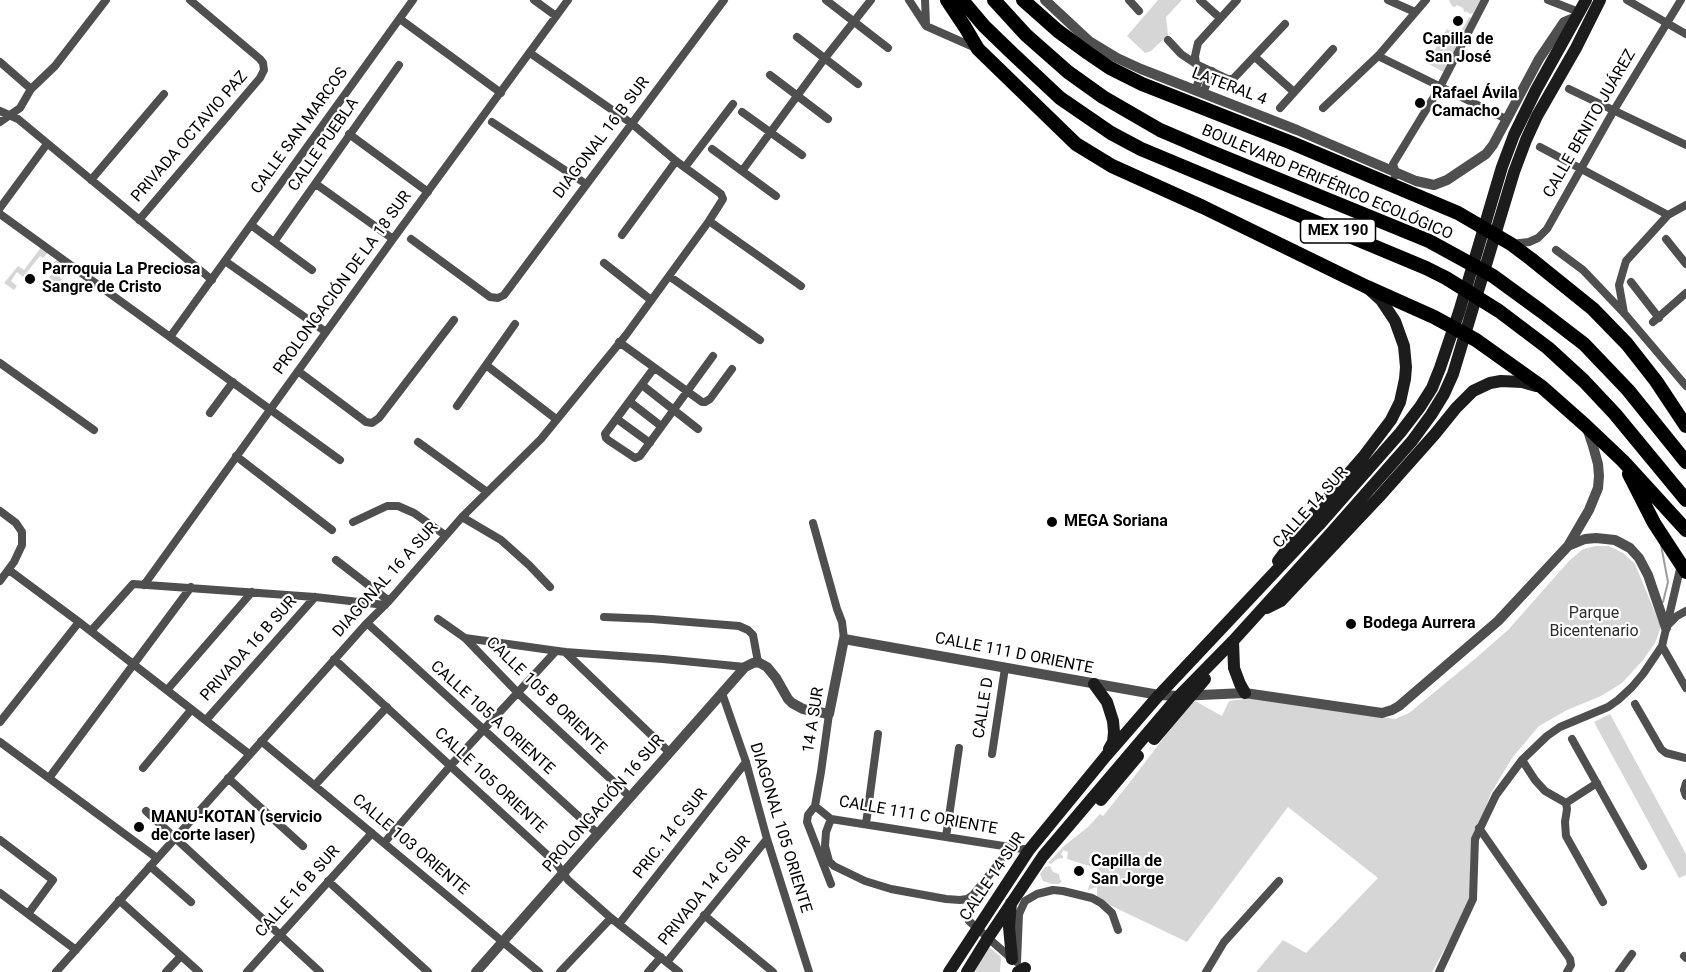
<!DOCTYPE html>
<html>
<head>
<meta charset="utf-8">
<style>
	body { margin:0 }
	canvas { display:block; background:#fff }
</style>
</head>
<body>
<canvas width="1686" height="972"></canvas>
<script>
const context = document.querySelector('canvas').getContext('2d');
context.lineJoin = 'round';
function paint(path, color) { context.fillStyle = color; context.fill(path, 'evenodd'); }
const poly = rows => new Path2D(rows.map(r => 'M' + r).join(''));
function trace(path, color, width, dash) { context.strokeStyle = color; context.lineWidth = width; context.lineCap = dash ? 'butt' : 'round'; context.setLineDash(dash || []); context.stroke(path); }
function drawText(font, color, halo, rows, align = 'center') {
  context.font = font + ' Roboto,sans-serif'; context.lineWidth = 4.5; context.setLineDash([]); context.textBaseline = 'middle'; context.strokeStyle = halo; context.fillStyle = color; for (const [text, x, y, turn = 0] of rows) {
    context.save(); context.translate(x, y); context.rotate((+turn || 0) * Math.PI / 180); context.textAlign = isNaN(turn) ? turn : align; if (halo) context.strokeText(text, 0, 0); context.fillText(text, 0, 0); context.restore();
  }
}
const green = poly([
	[1158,0,1182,0,1166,17,1168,35,1151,51,1145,53,1127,36],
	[1449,0,1484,0,1445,73,1427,63,1447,29,1459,35,1469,17,1471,18,1473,13,1470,14,1466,11,1465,13,1463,8,1457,5,1455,7,1452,6],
	[42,246,49,251,43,258,40,256,23,277,17,272,11,281,17,286,14,290,4,283,18,266,24,270],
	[59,257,65,262,56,274,62,279,55,289,46,282,56,268,52,265],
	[1596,546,1609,546,1623,553,1635,564,1661,627,1655,643,1643,660,1622,683,1601,696,1567,710,1539,726,1512,758,1491,793,1473,841,1473,897,1432,972,1256,972,1283,940,1306,953,1378,878,1288,807,1187,942,1097,899,1097,887,1088,890,1093,874,1098,876,1099,869,1067,859,1068,852,1063,850,1061,855,1063,856,1063,858,1057,859,1051,864,1048,863,1064,846,1088,827,1100,814,1103,816,1127,786,1187,707,1195,701,1222,716,1229,701,1251,698,1395,719,1409,713,1476,658,1508,630,1569,561,1583,549],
	[1610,714,1686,854,1686,875,1679,878,1594,722],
	[1050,866,1053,872,1059,874,1060,880,1062,881,1059,884,1052,884,1043,881,1040,874,1045,867],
	[989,947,1001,957,1000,972,973,972]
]);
const stream = poly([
	[1661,545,1668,582,1663,602]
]);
const minor = poly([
	[534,0,556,16],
	[826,0,888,48],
	[909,0,926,26,978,49],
	[925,0,926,24],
	[1129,0,1139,11],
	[1200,0,1220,18],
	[1388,0,1415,12],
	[1548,0,1579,12],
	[1627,0,1686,34],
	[400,19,501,93],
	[797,37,858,84],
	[1168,40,1181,54,1196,64,1228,79,1233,79,1285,24],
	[1378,56,1506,119],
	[1255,57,1294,92],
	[0,62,31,89],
	[1196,64,1195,56,1198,43,1237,0],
	[770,75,828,119],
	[1569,89,1686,145],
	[1195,90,1204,68],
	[1203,93,1212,71],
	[1280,108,1333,49],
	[1323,108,1378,56,1426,0],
	[0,111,18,119,212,280],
	[742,112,802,155],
	[0,122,20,108,31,89,55,66,106,0],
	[492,122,586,184],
	[349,134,428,192],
	[1540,147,1668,215],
	[712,149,776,196],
	[685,167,733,104],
	[742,171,825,58,871,0],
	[1395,176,1396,173,1393,164,1440,87,1485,0],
	[91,180,164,94],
	[316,184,393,239],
	[0,208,47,144],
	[0,214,340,460],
	[139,220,260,78,264,70,263,63,260,59,190,0],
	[709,221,801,286],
	[251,225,312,270],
	[622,235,676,161],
	[411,239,490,297,498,298,504,295,724,0],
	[1666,239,1686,264],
	[274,242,399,65],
	[1511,244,1529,242,1538,238,1547,229,1614,110,1681,0],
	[1556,250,1583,270,1624,313,1686,386],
	[225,261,326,332],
	[604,263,651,300],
	[669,276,760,340],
	[1631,282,1659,318],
	[1624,313,1619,285,1626,261,1668,215,1686,205],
	[1653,322,1686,293],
	[170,337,413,0],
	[619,342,702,402,705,402,710,399,732,369],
	[0,363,94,430],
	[486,365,556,419],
	[654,368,605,434,606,438,608,440,635,458,640,456,713,356],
	[298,371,366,422,372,423,379,418,454,320],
	[642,385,698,429],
	[630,402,661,426],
	[457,406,515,324],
	[210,413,233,382],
	[617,419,650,443],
	[418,442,487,492],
	[236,456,332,530],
	[0,511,16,523,22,532,22,545,14,562,0,581],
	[462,517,501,540,529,565,550,587],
	[353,522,387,506,398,506,414,513,445,535],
	[813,523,837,609,842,622,844,639],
	[336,560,389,601],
	[9,570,79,622,249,754],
	[144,585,393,239,568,0],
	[604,617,652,619,739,626,748,630,753,635,758,662],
	[438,619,465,638,518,693,630,797],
	[367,623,598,834],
	[1666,627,1677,616,1686,611],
	[91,631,133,584,315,597,385,605],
	[465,638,565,652,663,659,745,667],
	[1662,646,1686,688],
	[565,652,669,752],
	[334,659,556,863,568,880,611,918,679,972],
	[167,690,252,592],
	[722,693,746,762,767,839,809,972],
	[1635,704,1661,749,1666,753,1686,758],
	[206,720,315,597],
	[0,722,79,622],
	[1572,739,1643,866],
	[261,741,539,972],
	[0,742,157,858],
	[992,754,1005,668],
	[1522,760,1535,780,1545,791,1566,803,1567,809,1565,822,1566,836,1603,902],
	[143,768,191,710],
	[49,778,191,587],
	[228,778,303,846],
	[1686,783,1684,790,1686,796],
	[315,785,387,707],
	[1566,803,1597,783],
	[815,806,821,772,829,714],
	[146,811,320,972],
	[831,819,826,832,825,846,829,861,834,866,865,881,891,889,946,899,960,900,967,899,973,895,1011,848],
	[866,824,878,734],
	[1479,828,1570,959,1571,965,1567,972],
	[946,837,959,748],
	[0,840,53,880,28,914],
	[384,843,451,765,556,651],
	[150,866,191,902],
	[328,881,428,972],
	[831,884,807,822,808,815,815,806,831,819,1029,850],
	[0,893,76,950],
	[119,900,199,972],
	[704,915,773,972],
	[969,921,1012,959],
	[619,924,746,762],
	[1684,956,1686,958],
	[667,962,767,839],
	[1017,962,1019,914,1025,901,1037,894,1053,890,1063,891,1092,898,1101,903,1112,913,1118,930],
	[56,972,367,623,389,601,462,517,541,439,626,335,709,221,723,199,721,194,676,161,631,123,530,53],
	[166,972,181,956],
	[247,972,372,833],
	[560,972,611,918],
	[648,972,661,957],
	[1206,972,1224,942,1279,881],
	[1439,972,1473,899,1475,839,1496,795,1522,760,1547,736,1560,727,1608,707,1618,700,1632,687,1643,674,1662,646,1681,565],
	[1619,972,1632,954]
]);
const tertiary = poly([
	[1045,0,1089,41,1117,58,1141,69,1297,130,1416,181,1434,185,1447,180,1486,154,1493,145,1539,59,1564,22,1576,17],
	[1568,546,1585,539,1596,538,1615,540,1630,548,1639,558,1648,575,1666,628],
	[476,972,745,667,753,663,758,662,767,667,776,678,788,699,792,703,803,709,829,714,844,639,1159,695,1179,696,1245,693,1375,712,1382,713,1392,710,1399,706,1498,621,1568,546,1589,510,1598,488,1599,476,1598,464,1593,446,1587,428]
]);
const secondary = poly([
	[1278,561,1311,517,1363,457,1391,420,1400,402,1405,379,1406,367,1404,346,1395,321,1381,300,1370,290],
	[1267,608,1281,601,1379,497,1435,434,1456,408,1473,391,1490,383,1501,381,1522,382,1536,386],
	[1233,641,1234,668,1240,684,1245,693],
	[1094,684,1107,702,1113,721,1114,732,1113,742,1109,749],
	[1154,739,1205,679],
	[1101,800,1138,756],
	[1011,903,1009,927,1012,959],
	[949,972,1029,850,1106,756,1159,695,1319,525,1400,433,1420,407,1432,388,1440,368,1459,312,1502,167,1514,135,1536,90,1586,0],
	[967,972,988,938,1043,856,1179,696,1233,641,1330,534,1412,441,1431,415,1444,394,1453,374,1514,172,1526,140,1537,116,1576,48,1600,0],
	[1018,972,1025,968]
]);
const trunk = poly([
	[947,0,965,27,978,49,1076,144,1112,166,1203,207,1367,287,1434,317,1476,340,1542,387,1585,425,1623,461,1686,530],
	[962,0,984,26,1013,54,1060,98,1111,133,1141,149,1426,268,1446,278,1499,311,1548,348,1584,381,1615,414,1686,500],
	[994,0,1026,35,1068,72,1103,97,1160,130,1209,151,1429,241,1493,276,1541,311,1584,344,1628,390,1686,462],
	[1023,0,1058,31,1088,53,1110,68,1142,84,1292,143,1458,213,1511,244,1531,259,1593,309,1627,344,1656,381,1686,426],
	[1629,474,1654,523,1686,572]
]);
const markers = [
	[1458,21,6,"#000"],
	[1420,103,6,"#000"],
	[30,279,6,"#000"],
	[1052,522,6,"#000"],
	[1351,624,6,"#000"],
	[139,827,6,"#000"],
	[1079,871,6,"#000"]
];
const shields = [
	[1338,231,75]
];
const shieldNames = [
	["MEX 190",1338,231]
];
const poiNames = [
	["Capilla de",1458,40,"center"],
	["San José",1458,58,"center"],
	["Rafael Ávila",1432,94],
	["Camacho",1432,112],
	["Parroquia La Preciosa",42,270],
	["Sangre de Cristo",42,288],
	["MEGA Soriana",1064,522],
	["Bodega Aurrera",1363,624],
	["MANU-KOTAN (servicio",151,818],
	["de corte laser)",151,836],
	["Capilla de",1091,862],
	["San Jorge",1091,880]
];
const streetNames = [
	["LATERAL 4",1229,87,21],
	["CALLE BENITO JUÁREZ",1590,124,-60],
	["CALLE SAN MARCOS",300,131,-54],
	["PRIVADA OCTAVIO PAZ",190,137,-49],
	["DIAGONAL 16 B SUR",602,138,-53],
	["CALLE PUEBLA",324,145,-55],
	["BOULEVARD PERIFÉRICO ECOLÓGICO",1327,183,23],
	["PROLONGACIÓN DE LA 18 SUR",343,283,-54],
	["CALLE 14 SUR",1311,508,-48],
	["DIAGONAL 16 A SUR",386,580,-48],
	["PRIVADA 16 B SUR",249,649,-48],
	["CALLE 111 D ORIENTE",1014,654,11],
	["CALLE 105 B ORIENTE",546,696,44],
	["CALLE D",984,708,-81],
	["CALLE 105 A ORIENTE",492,718,42],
	["14 A SUR",814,720,-81],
	["CALLE 105 ORIENTE",490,781,43],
	["PROLONGACIÓN 16 SUR",604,804,-49],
	["CALLE 111 C ORIENTE",918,816,10],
	["DIAGONAL 105 ORIENTE",780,828,73],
	["PRIC. 14 C SUR",671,834,-52],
	["CALLE 103 ORIENTE",410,845,40],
	["CALLE 14 SUR",993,877,-56],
	["PRIVADA 14 C SUR",705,891,-51],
	["CALLE 16 B SUR",298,892,-48]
];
const parkNames = [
	["Parque",1594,614],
	["Bicentenario",1594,632]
];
paint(green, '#d6d6d6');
trace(stream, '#9d9d9d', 2);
trace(minor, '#4f4f4f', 8);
trace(tertiary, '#4f4f4f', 10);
trace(secondary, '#1c1c1c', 12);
trace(trunk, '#000', 14);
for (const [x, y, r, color] of markers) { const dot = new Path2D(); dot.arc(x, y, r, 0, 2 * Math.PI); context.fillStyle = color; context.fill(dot); trace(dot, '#fff', 2); }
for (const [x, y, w] of shields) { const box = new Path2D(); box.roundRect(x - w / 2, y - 12, w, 24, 4.5); context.fillStyle = '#fff'; context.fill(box); trace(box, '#000', 1.5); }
drawText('bold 15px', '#000', null, shieldNames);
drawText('bold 16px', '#000', '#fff', poiNames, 'left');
drawText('16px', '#000', '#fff', streetNames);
drawText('16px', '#2d2d2d', '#fff', parkNames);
</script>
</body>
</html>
